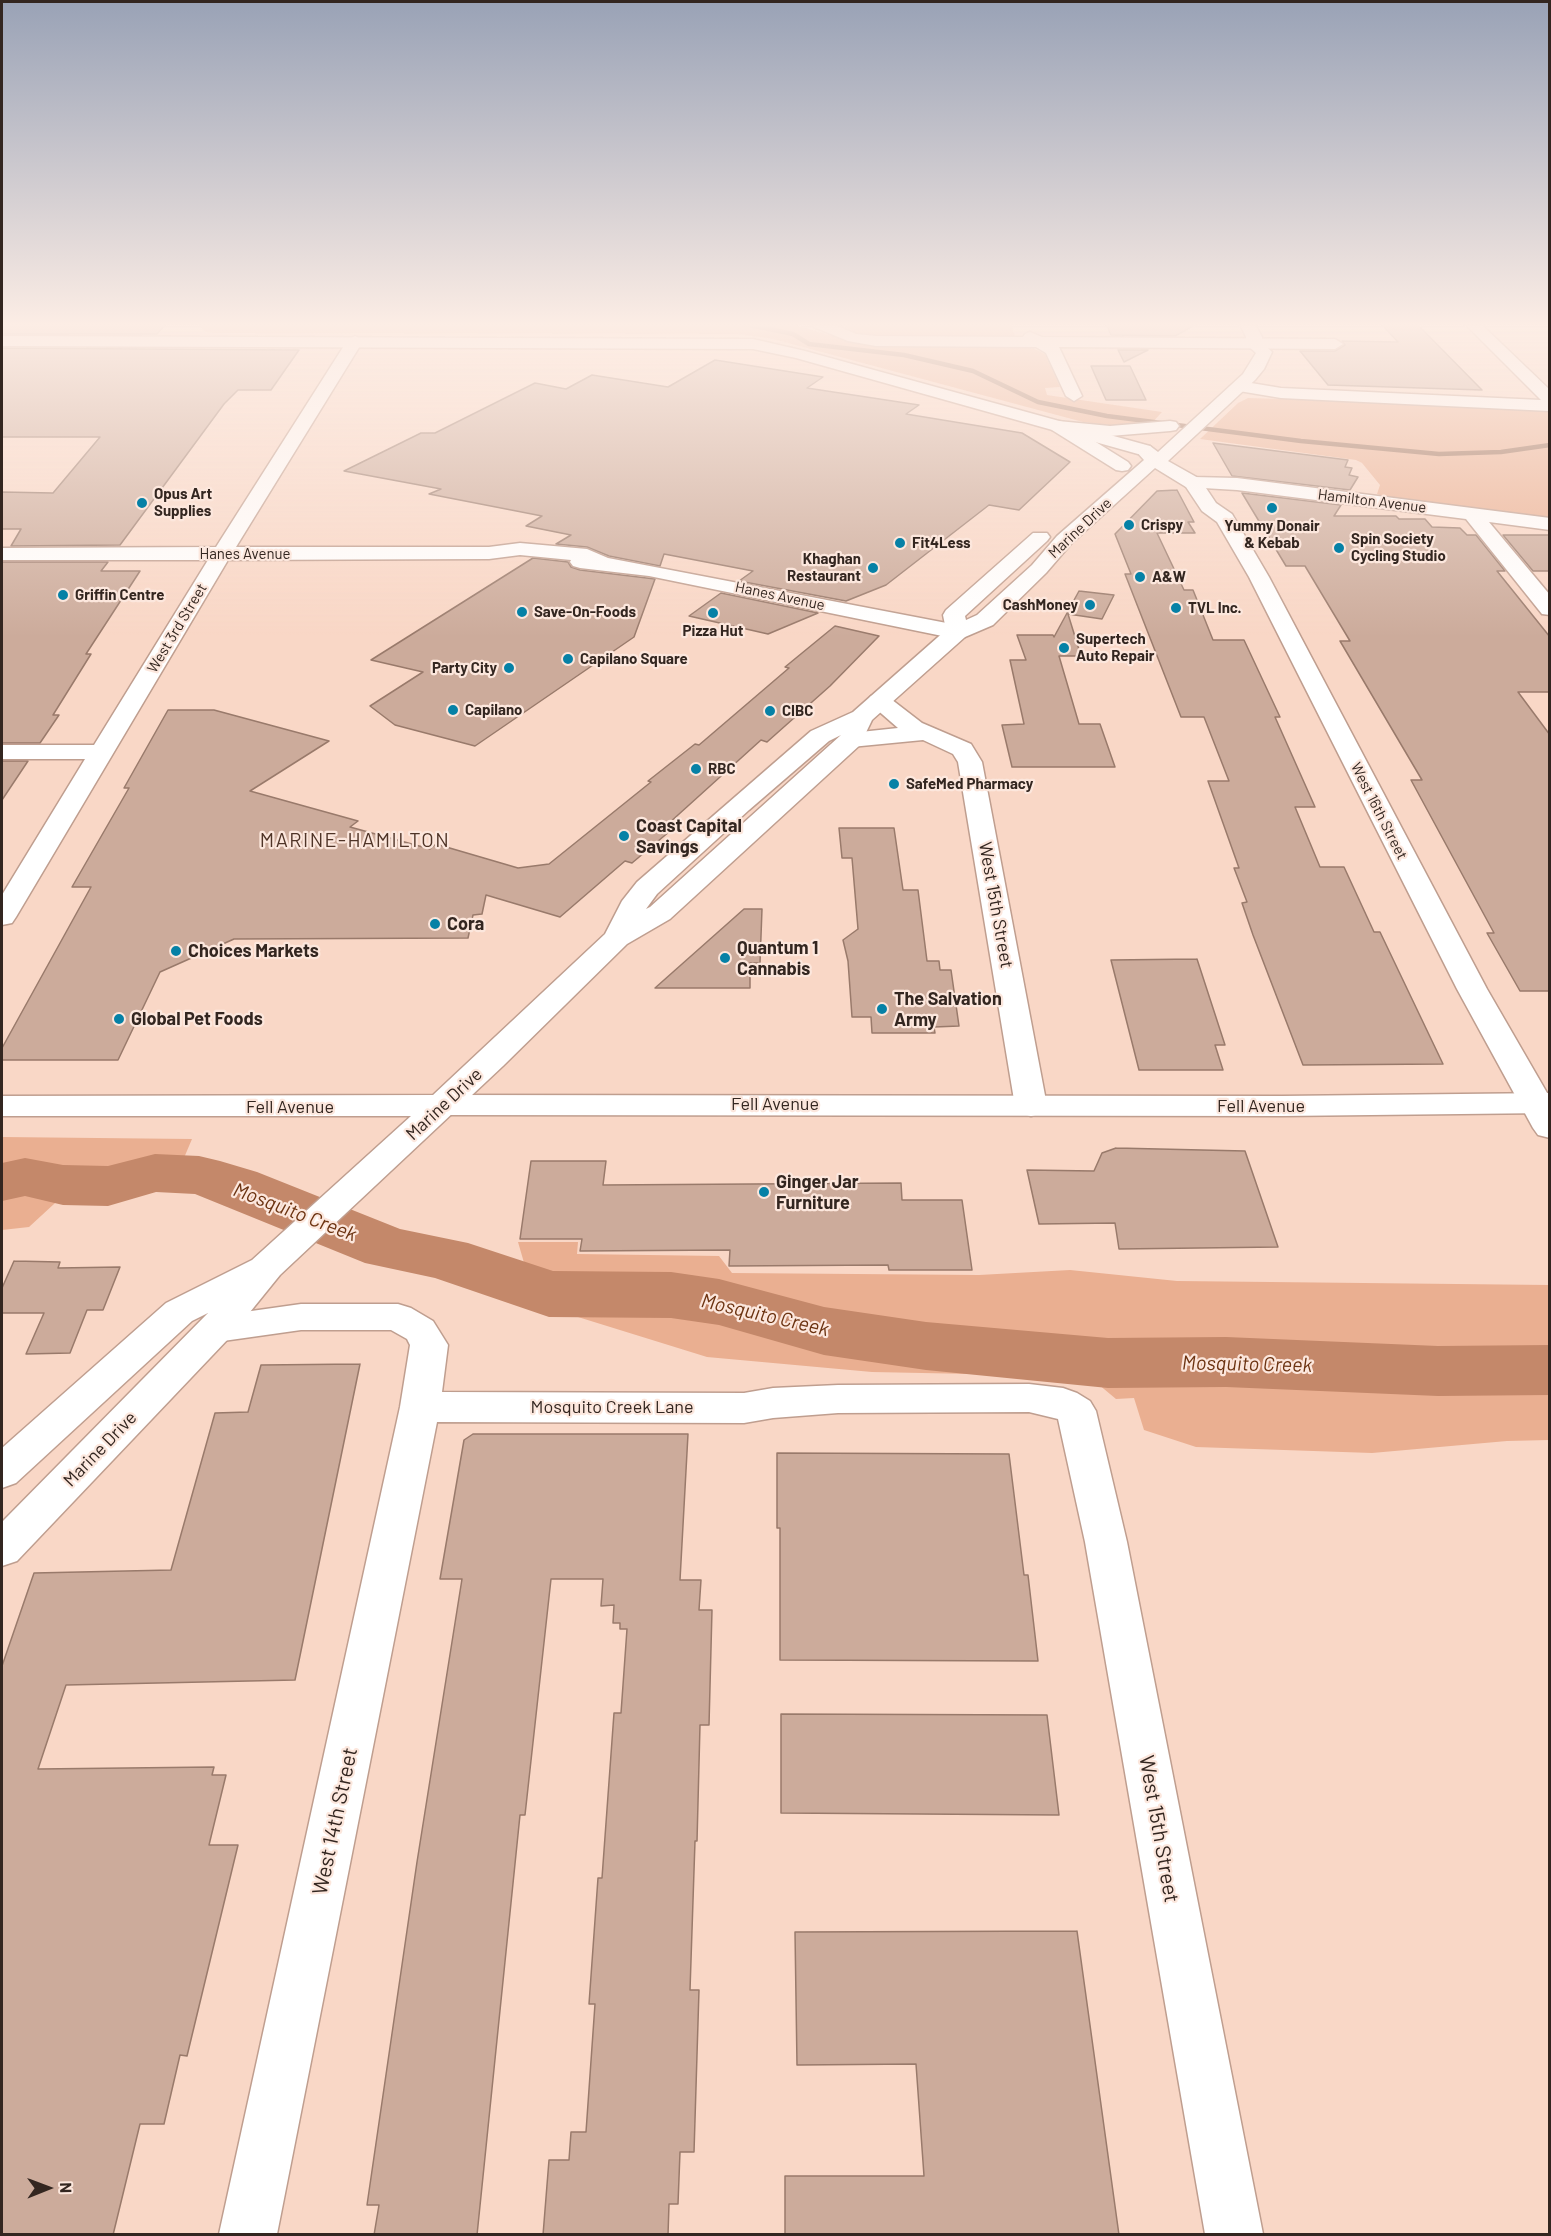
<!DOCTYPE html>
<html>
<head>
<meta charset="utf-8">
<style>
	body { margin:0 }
	#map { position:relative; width:1551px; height:2236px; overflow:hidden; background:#f9d7c6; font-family:Barlow,sans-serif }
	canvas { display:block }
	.frame { position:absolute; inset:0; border:3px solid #332620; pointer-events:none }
	.north { position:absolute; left:18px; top:2158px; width:60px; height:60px; -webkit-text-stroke:4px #fce7dd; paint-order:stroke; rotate:89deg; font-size:16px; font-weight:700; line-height:24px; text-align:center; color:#332620 }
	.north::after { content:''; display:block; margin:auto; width:21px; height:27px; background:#332620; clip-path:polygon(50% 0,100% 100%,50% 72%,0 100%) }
</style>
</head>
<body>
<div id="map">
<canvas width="1551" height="2236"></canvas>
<div class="frame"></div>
<div class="north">N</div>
</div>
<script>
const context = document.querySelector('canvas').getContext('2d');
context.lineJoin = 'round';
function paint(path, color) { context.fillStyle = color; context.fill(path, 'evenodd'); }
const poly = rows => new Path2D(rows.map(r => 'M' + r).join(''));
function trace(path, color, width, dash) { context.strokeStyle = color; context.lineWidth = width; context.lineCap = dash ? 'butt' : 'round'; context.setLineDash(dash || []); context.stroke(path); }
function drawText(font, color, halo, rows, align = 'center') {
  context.font = font + ' Barlow,sans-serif'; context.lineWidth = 4.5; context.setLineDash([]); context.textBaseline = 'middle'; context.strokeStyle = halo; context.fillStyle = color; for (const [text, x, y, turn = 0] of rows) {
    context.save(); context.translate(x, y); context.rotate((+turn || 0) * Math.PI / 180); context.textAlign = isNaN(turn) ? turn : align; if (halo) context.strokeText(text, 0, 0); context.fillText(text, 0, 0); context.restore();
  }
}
const green = poly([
	[198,324,791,324,851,341,1022,346,1035,349,1045,354,1060,387,1045,388,1047,395,1162,412,1152,423,1116,426,1083,422,773,339,738,334,214,333,205,332],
	[840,324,1011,324,1015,336,879,337,860,335],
	[1248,398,1432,403,1549,411,1549,518,1389,498,1377,494,1380,485,1362,463,1356,460,1200,439,1238,403],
	[2,1137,192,1139,175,1179,79,1181,29,1227,2,1230],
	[518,1242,578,1242,577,1254,719,1256,732,1273,979,1275,1070,1270,1177,1281,1549,1285,1549,1440,1507,1441,1372,1453,1196,1447,1144,1430,1134,1398,1116,1399,1098,1384,1072,1376,872,1372,707,1357,536,1304]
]);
const stream = poly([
	[745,324,793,334,809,344,904,355,973,371,1038,402,1107,416,1301,441,1439,454,1501,452,1550,445]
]);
const river = poly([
	[155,1154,199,1156,220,1161,257,1172,400,1229,468,1243,553,1271,671,1272,719,1279,824,1307,926,1322,1108,1338,1226,1337,1438,1346,1550,1345,1550,1395,1438,1396,1226,1387,1108,1388,926,1370,824,1355,719,1325,671,1318,549,1317,435,1278,365,1263,195,1194,156,1192,108,1206,63,1205,25,1196,2,1201,2,1163,25,1158,63,1165,108,1166,155,1154]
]);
const building = poly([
	[2,324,166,324,157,334,2,334,2,324],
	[1106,324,1197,324,1175,336,1111,335,1106,324],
	[1381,324,1417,324,1482,390,1328,385,1300,351,1335,351,1345,345,1342,341,1398,342,1381,324],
	[2,348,144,349,299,350,271,390,238,390,224,404,120,545,11,546,21,529,2,529,2,492,53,493,100,437,2,437,2,348],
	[1118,350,1148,350,1124,362,1118,350],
	[715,360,823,377,807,388,919,405,906,414,1022,433,1070,462,1019,510,989,505,886,585,846,601,739,581,753,571,664,554,660,566,609,556,587,547,556,544,571,535,526,526,542,516,429,494,441,489,344,471,421,433,435,433,535,383,566,389,592,375,668,387,715,360],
	[1091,366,1130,366,1146,400,1106,400,1091,366],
	[1213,443,1348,460,1345,467,1352,468,1349,475,1358,477,1350,490,1232,476,1213,443],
	[1177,490,1194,522,1188,522,1195,533,1157,533,1184,590,1193,590,1213,640,1244,640,1280,717,1275,717,1315,807,1295,807,1320,867,1344,867,1374,932,1380,932,1443,1064,1303,1065,1253,935,1242,903,1247,902,1234,868,1239,868,1208,781,1229,781,1204,717,1181,717,1125,574,1131,574,1115,534,1157,491,1177,490],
	[1242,493,1341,505,1334,516,1396,516,1399,519,1425,519,1432,527,1460,528,1467,535,1476,535,1505,571,1497,571,1550,637,1550,692,1518,692,1550,735,1550,991,1520,991,1487,933,1494,933,1411,780,1422,780,1340,641,1350,641,1305,566,1286,566,1242,493],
	[1503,535,1550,535,1550,571,1533,571,1503,535],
	[533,558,568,562,571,567,580,570,655,579,634,637,475,746,395,725,370,706,423,672,371,660,533,558],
	[2,562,108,562,101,571,140,571,86,654,91,654,53,715,59,715,40,743,2,743,2,562],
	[1079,591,1114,595,1102,619,1068,614,1081,656,1059,656,1079,724,1100,724,1115,767,1012,767,1002,725,1024,724,1010,660,1026,660,1017,635,1053,635,1054,637,1079,591],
	[721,593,818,613,768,634,689,616,721,593],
	[835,626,879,636,830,686,767,742,761,740,668,824,676,826,632,863,625,861,560,917,486,895,482,914,473,915,468,938,234,939,160,972,118,1060,2,1060,2,1048,91,887,72,887,129,788,124,788,168,710,214,710,329,741,250,791,358,821,350,827,430,849,436,844,518,868,549,864,651,782,648,781,695,744,699,745,789,668,785,667,835,626],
	[2,761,28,761,2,800,2,761],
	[839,828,894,828,903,890,918,890,927,961,939,961,940,970,951,970,959,1026,934,1027,935,1033,872,1033,871,1017,852,1017,848,961,843,940,858,929,852,858,842,858,839,828],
	[744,909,762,909,760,963,750,963,750,988,655,988,744,909],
	[1197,959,1225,1045,1215,1045,1223,1070,1139,1070,1111,960,1197,959],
	[1116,1148,1245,1151,1278,1247,1119,1249,1115,1223,1039,1224,1027,1170,1094,1171,1102,1153,1116,1148],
	[531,1161,606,1161,603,1185,901,1183,902,1200,962,1200,972,1270,889,1270,888,1265,729,1266,730,1250,580,1251,582,1239,520,1239,531,1161],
	[14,1261,60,1262,58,1268,120,1267,103,1310,87,1310,70,1353,26,1354,44,1313,2,1313,2,1288,14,1261],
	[360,1364,295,1680,66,1685,38,1769,214,1767,212,1775,226,1775,209,1845,238,1845,187,2056,180,2055,164,2124,140,2124,113,2235,2,2235,2,1666,34,1573,171,1570,215,1413,248,1412,261,1365,360,1364],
	[473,1434,688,1434,680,1580,701,1580,699,1610,712,1610,709,1725,700,1725,697,1841,695,1841,690,1990,699,1990,694,2152,680,2152,678,2204,669,2204,668,2235,543,2235,549,2160,569,2160,571,2132,586,2132,595,2004,589,2004,598,1878,602,1878,614,1713,621,1713,627,1629,620,1629,620,1623,613,1623,614,1605,601,1606,603,1579,551,1579,525,1815,520,1815,477,2235,374,2235,379,2205,367,2205,417,1862,462,1579,440,1579,464,1440,473,1434],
	[777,1453,1009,1454,1024,1575,1028,1575,1038,1661,780,1660,780,1528,777,1528,777,1453],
	[781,1714,1047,1715,1059,1815,781,1813,781,1714],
	[1077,1931,1119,2235,785,2235,785,2176,924,2176,916,2064,797,2065,795,1932,1077,1931]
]);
const minor = poly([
	[812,324,833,324,856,334,876,336,1023,337,1025,334,1030,332,1042,337,1335,339,1343,344,1335,349,1059,347,1082,396,1074,401,1066,396,1046,353,1036,347,876,346,848,341,814,327,812,324],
	[1465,324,1481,324,1550,390,1550,411,1281,398,1239,391,1231,386,1239,381,1281,388,1541,400,1465,324],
	[355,336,363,341,236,547,489,547,520,543,587,549,608,558,957,625,965,627,968,632,965,637,957,639,649,576,580,568,573,566,570,562,571,560,520,555,489,559,228,560,16,917,12,923,2,925,2,895,85,759,2,759,2,745,94,745,208,560,2,560,2,548,216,547,347,341,355,336],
	[1193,477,1237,478,1550,518,1550,530,1489,522,1550,595,1550,615,1542,614,1466,519,1237,490,1186,487,1184,483,1186,479,1193,477],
	[879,694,887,696,922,723,971,744,982,762,1047,1106,1043,1113,1031,1116,1019,1113,1015,1106,958,762,953,754,923,740,851,747,842,745,839,740,842,735,851,733,898,728,867,701,871,696,879,694],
	[301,1304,398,1304,411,1308,433,1321,448,1345,442,1392,744,1393,773,1388,838,1385,1029,1384,1063,1388,1077,1393,1090,1401,1096,1411,1127,1542,1263,2234,1205,2234,1085,1542,1058,1419,1029,1412,838,1413,773,1418,744,1423,437,1422,277,2234,219,2234,400,1407,410,1345,407,1339,391,1330,301,1330,216,1342,203,1338,197,1329,203,1320,216,1316,301,1304]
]);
const tertiary = poly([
	[2,336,753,339,805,351,1150,446,1153,450,1150,454,1138,454,796,358,753,349,2,346,2,336],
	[1550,1093,1550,1113,1282,1116,442,1115,430,1112,426,1105,430,1098,442,1095,1282,1096,1550,1093]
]);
const secondary = poly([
	[1240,324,1255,324,1262,337,1262,342,1272,352,1264,369,1255,380,1168,461,1200,479,1216,503,1232,514,1269,577,1487,989,1550,1098,1550,1138,1538,1135,1533,1128,1457,989,1249,577,1217,522,1202,511,1186,487,1155,468,1071,544,1046,573,993,625,965,637,872,720,860,745,670,919,627,944,503,1066,280,1275,229,1338,17,1561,2,1566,2,1522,208,1313,192,1321,16,1483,2,1488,2,1448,166,1303,252,1260,411,1116,2,1116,2,1096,433,1095,605,934,622,901,637,882,811,731,853,712,946,630,943,615,946,610,1033,533,1047,533,1050,537,1047,541,965,616,966,620,977,615,1032,565,1057,536,1144,460,1135,450,1138,446,1150,446,1158,452,1243,374,1256,353,1246,344,1246,337,1240,324],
	[841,735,650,907,646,909,657,894,749,810,829,741,841,735],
	[1058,421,1110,426,1170,421,1176,422,1179,426,1176,430,1170,431,1110,436,1083,434,1128,462,1131,466,1128,470,1122,471,1116,470,1052,430,1049,426,1052,422,1058,421]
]);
const markers = [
	[142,503,6,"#0681a6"],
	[1272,508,6,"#0681a6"],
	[1129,525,6,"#0681a6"],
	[900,543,6,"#0681a6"],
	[1339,548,6,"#0681a6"],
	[873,568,6,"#0681a6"],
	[1140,577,6,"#0681a6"],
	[63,595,6,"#0681a6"],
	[1090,605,6,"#0681a6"],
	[1176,608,6,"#0681a6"],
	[522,612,6,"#0681a6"],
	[713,613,6,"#0681a6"],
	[1064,648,6,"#0681a6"],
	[568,659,6,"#0681a6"],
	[509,668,6,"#0681a6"],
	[453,710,6,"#0681a6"],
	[770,711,6,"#0681a6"],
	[696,769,6,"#0681a6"],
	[894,784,6,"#0681a6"],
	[624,836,6,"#0681a6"],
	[435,924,6,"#0681a6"],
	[176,951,6,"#0681a6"],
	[725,958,6,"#0681a6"],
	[882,1009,6,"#0681a6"],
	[119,1019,6,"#0681a6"],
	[764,1192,6,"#0681a6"]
];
const farPoinames = [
	["Opus Art",154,494],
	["Supplies",154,511],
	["Crispy",1141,525],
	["Yummy Donair",1272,526,"center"],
	["& Kebab",1272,543,"center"],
	["Spin Society",1351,539],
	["Cycling Studio",1351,556],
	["Fit4Less",912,543],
	["Khaghan",861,559,"right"],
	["Restaurant",861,576,"right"],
	["A&W",1152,577],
	["Griffin Centre",75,595],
	["CashMoney",1078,605,"right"],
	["TVL Inc.",1188,608],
	["Save-On-Foods",534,612],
	["Pizza Hut",713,631,"center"],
	["Supertech",1076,639],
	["Auto Repair",1076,656],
	["Capilano Square",580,659],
	["Party City",497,668,"right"],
	["Capilano",465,710],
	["CIBC",782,711],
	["RBC",708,769],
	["SafeMed Pharmacy",906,784]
];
const farStreetnames = [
	["Hamilton Avenue",1372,501,7],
	["Marine Drive",1080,528,-43],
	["Hanes Avenue",245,554],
	["Hanes Avenue",780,596,12],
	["West 3rd Street",177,628,-59],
	["West 16th Street",1379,811,63]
];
const poiNames = [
	["Coast Capital",636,826],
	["Savings",636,847],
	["Cora",447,924],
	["Quantum 1",737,948],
	["Cannabis",737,969],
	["Choices Markets",188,951],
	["The Salvation",894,999],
	["Army",894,1020],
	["Global Pet Foods",131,1019],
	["Ginger Jar",776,1182],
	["Furniture",776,1203]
];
const streetNames = [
	["West 15th Street",996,905,80],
	["Marine Drive",444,1104,-43],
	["Fell Avenue",775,1104],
	["Fell Avenue",1261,1106],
	["Fell Avenue",290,1107],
	["Mosquito Creek Lane",612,1407],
	["Marine Drive",100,1449,-46]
];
const neighbourhoodNames = [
	["MARINE-HAMILTON",355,840]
];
const waterNames = [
	["Mosquito Creek",295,1212,21],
	["Mosquito Creek",765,1315,13],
	["Mosquito Creek",1247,1364,1]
];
const nearStreetnames = [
	["West 14th Street",335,1821,-78],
	["West 15th Street",1159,1829,80]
];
paint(green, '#eaaf91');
trace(stream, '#986b54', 4.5);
paint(river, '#c4886a');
paint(building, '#ccab9b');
trace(building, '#997a6b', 1.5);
trace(minor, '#bf9e8f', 3);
trace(tertiary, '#bf9e8f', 3);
trace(secondary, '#bf9e8f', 3);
paint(minor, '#fff');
paint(tertiary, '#fff');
paint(secondary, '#fff');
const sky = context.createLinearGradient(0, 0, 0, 637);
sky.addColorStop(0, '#99a2b6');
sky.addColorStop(0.51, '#fcede5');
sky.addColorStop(1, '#fcede500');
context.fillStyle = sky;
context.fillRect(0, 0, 1551, 637);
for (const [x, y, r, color] of markers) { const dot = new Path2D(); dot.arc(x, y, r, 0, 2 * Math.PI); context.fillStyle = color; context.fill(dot); trace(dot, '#fce7dd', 2); }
drawText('bold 15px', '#332620', '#fce7dd', farPoinames, 'left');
drawText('15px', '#332620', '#fce7dd', farStreetnames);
drawText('bold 18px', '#332620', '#fce7dd', poiNames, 'left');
drawText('18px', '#332620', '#fce7dd', streetNames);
context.letterSpacing = '1.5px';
drawText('20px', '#4f3427', '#fce7dd', neighbourhoodNames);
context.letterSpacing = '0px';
drawText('italic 20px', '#6c3311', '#fce7dd', waterNames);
drawText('21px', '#332620', '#fce7dd', nearStreetnames);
</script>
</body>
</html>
